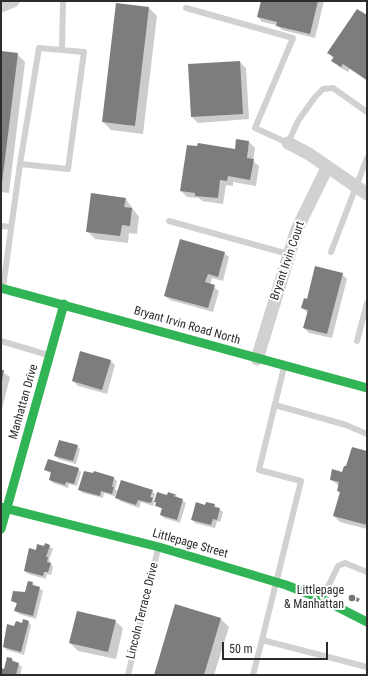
<!DOCTYPE html>
<html>
<head>
<meta charset="utf-8">
<style>
	body { margin:0 }
	#map { position:relative; width:368px; height:676px; overflow:hidden; background:#fff; font-family:"Roboto Condensed",sans-serif }
	canvas { display:block }
	.frame { position:absolute; inset:0; border:2px solid #2c2c2c; pointer-events:none }
	.scale { position:absolute; left:222px; top:642px; width:106px; height:18px; box-sizing:border-box; border:2px solid #2c2c2c; border-top:0; padding-left:5px; font-size:12px; line-height:14px; white-space:nowrap; color:#2c2c2c; -webkit-text-stroke:3px #fff; paint-order:stroke }
</style>
</head>
<body>
<div id="map">
<canvas width="368" height="676"></canvas>
<div class="frame"></div>
<div class="scale">50 m</div>
</div>
<script>
const context = document.querySelector('canvas').getContext('2d');
context.lineJoin = 'round';
function paint(path, color) { context.fillStyle = color; context.fill(path, 'evenodd'); }
const poly = rows => new Path2D(rows.map(r => 'M' + r).join(''));
function trace(path, color, width, dash) { context.strokeStyle = color; context.lineWidth = width; context.lineCap = dash ? 'butt' : 'round'; context.setLineDash(dash || []); context.stroke(path); }
function drawText(font, color, halo, rows, align = 'center') {
  context.font = font + ' "Roboto Condensed",sans-serif'; context.lineWidth = 4; context.setLineDash([]); context.textBaseline = 'middle'; context.strokeStyle = halo; context.fillStyle = color; for (const [text, x, y, turn = 0] of rows) {
    context.save(); context.translate(x, y); context.rotate((+turn || 0) * Math.PI / 180); context.textAlign = isNaN(turn) ? turn : align; if (halo) context.strokeText(text, 0, 0); context.fillText(text, 0, 0); context.restore();
  }
}
const shadow = poly([
	[262,1,324,1,315,38,282,30,277,25,262,22,258,17],
	[149,8,157,16,143,134,111,130,103,122],
	[367,17,367,81,350,69,348,72,339,67,329,53],
	[1,52,17,54,25,62,9,193,1,192],
	[240,62,246,68,249,119,198,123,192,117],
	[237,140,249,142,255,148,253,161,259,166,256,186,233,182,233,186,226,185,223,204,202,201,199,198,187,197,181,191,235,150],
	[125,198,139,217,137,234,129,233,128,243,95,239,87,231],
	[224,253,229,257,223,281,212,278,210,285,219,291,213,312,170,300,165,296],
	[342,274,347,279,332,338,309,333,304,328,308,313,302,308,307,300],
	[110,360,115,365,107,394,78,386,73,381],
	[1,371,10,377,2,409,1,409],
	[77,446,80,449,76,464,58,459,55,455],
	[367,452,367,529,340,522,334,516,340,493,338,491,339,486,331,479,343,473],
	[78,469,81,472,77,486,69,484,68,488,53,483,50,480,52,474,45,470],
	[94,472,114,478,117,481,115,489,117,491,115,496,152,491,155,494,153,500,155,502,153,506,141,502,139,508,120,501,117,497,104,493,103,498,83,493,79,489],
	[169,494,176,496,186,503,180,523,164,518,161,515,162,509,156,505,168,497],
	[214,505,223,512,220,522,217,521,215,528,195,523,192,519,206,506],
	[49,546,53,549,49,560,53,567,51,575,47,574,46,579,28,574,25,571,36,551],
	[32,583,43,591,36,619,19,614,16,611,17,604,12,600,25,594],
	[176,605,221,619,229,627,214,675,155,675],
	[115,621,123,628,116,659,78,651,70,643],
	[28,622,31,625,24,655,7,650,4,647,8,626,15,628],
	[12,659,22,667,20,675,1,675,1,669,4,670]
]);
const building = poly([
	[261,1,318,1,310,34,276,26,277,22,257,17],
	[116,3,149,7,135,126,102,122],
	[357,9,367,15,367,80,343,64,341,67,331,61,334,57,327,53],
	[1,51,18,53,2,183,1,183],
	[240,61,243,114,191,117,188,64],
	[236,139,249,141,247,158,254,159,250,180,228,176,227,181,220,180,218,198,195,196,195,193,180,191,187,145,197,146,198,143,235,149],
	[91,193,126,198,124,207,132,208,130,226,122,225,120,236,86,232],
	[180,239,225,252,218,277,208,274,205,282,215,285,208,308,164,296],
	[315,266,343,273,327,334,303,328,308,310,301,308,304,298,307,299],
	[80,351,111,360,102,390,72,381],
	[1,370,4,370,2,381,1,381],
	[59,440,78,445,73,461,54,456],
	[352,447,367,451,367,525,333,516,340,492,337,491,339,482,330,480,332,469,342,472,344,466,346,466],
	[48,459,79,468,74,484,66,482,65,485,49,480,51,472,44,470],
	[84,471,93,473,94,471,114,477,112,487,114,487,112,494,101,491,100,496,78,490],
	[121,480,153,490,150,497,153,498,151,503,138,500,136,505,115,498],
	[157,492,167,495,168,492,177,495,173,496,183,499,177,520,160,515,162,508,155,506,156,502,154,502],
	[196,502,205,505,206,502,215,504,214,507,220,508,217,520,213,519,211,525,191,520],
	[45,543,50,545,46,557,48,557,47,562,51,563,48,572,44,572,43,576,24,571,29,548,36,550,37,544,44,546],
	[28,581,33,582,32,585,40,587,33,616,14,611,17,603,11,601,13,591,25,592],
	[355,596,360,599,358,602,353,599],
	[175,604,221,618,204,675,154,675],
	[77,611,116,620,108,652,69,643],
	[23,619,29,621,21,652,3,647,7,624,14,626,16,621,22,623],
	[7,657,12,658,12,661,19,663,16,675,1,675,1,668,4,669]
]);
const lane = poly([
	[186,8,293,38,255,128,288,143,298,121,315,97,323,89,333,88,367,112],
	[62,50,63,1],
	[169,221,288,254],
	[1,226,11,227],
	[331,252,367,158],
	[3,287,20,164,39,48,84,52,68,169,20,164],
	[1,341,48,355],
	[357,341,367,303],
	[284,367,259,470,301,481,262,640,367,667],
	[275,405,346,425,367,434],
	[323,597,338,566,345,563,367,572],
	[128,675,158,549],
	[253,675,262,640]
]);
const street = poly([
	[1,6,13,1],
	[288,143,309,154,367,194],
	[257,359,297,229,327,168]
]);
const fast = poly([
	[1,288,367,388],
	[1,507,159,547,286,585,322,599,367,622],
	[1,529,64,304]
]);
const markers = [
	[352,598,4,"#767676"]
];
const streetNames = [
	["Bryant Irvin Court",288,261,-71],
	["Bryant Irvin Road North",187,326,16],
	["Manhattan Drive",24,402,-74],
	["Littlepage Street",190,544,16],
	["Lincoln Terrace Drive",143,611,-76]
];
const poiNames = [
	["Littlepage",344,591],
	["& Manhattan",344,605]
];
paint(shadow, '#0003');
paint(building, '#7d7d7d');
trace(lane, '#d1d1d1', 6);
trace(street, '#d1d1d1', 13);
trace(fast, '#30b455', 9);
for (const [x, y, r, color] of markers) { const dot = new Path2D(); dot.arc(x, y, r, 0, 2 * Math.PI); context.fillStyle = color; context.fill(dot); trace(dot, '#fff', 1.5); }
drawText('12px', '#2c2c2c', '#fff', streetNames);
drawText('12px', '#2c2c2c', '#fff', poiNames, 'right');
</script>
</body>
</html>
